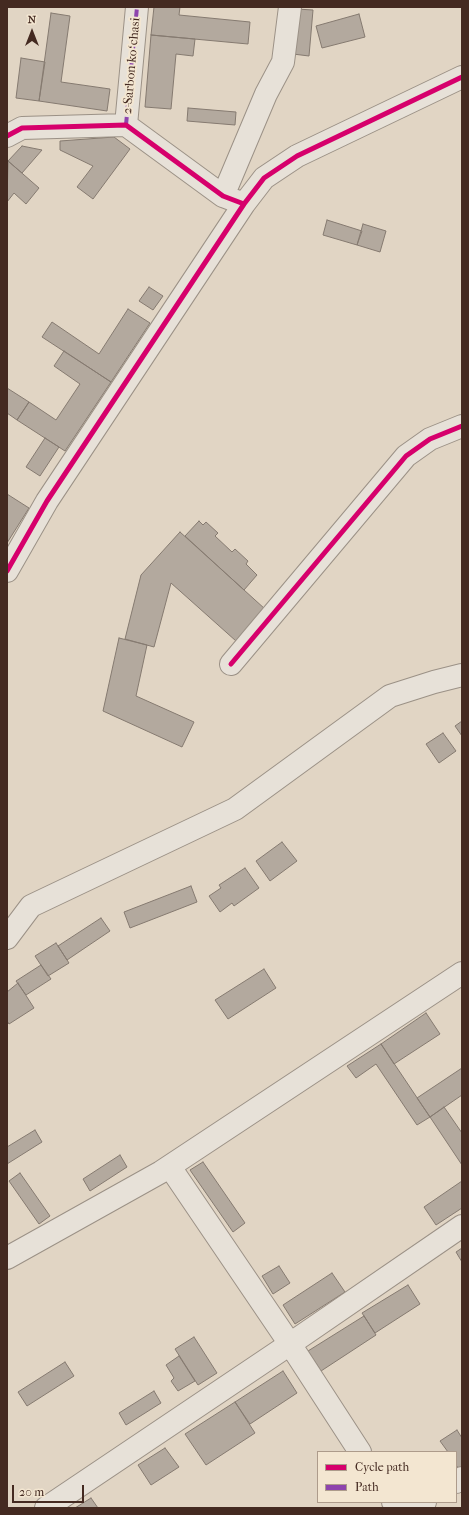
<!DOCTYPE html>
<html>
<head>
<meta charset="utf-8">
<style>
	body { margin:0 }
	#map { position:relative; width:469px; height:1515px; overflow:hidden; background:#e1d5c4; font-family:"IM FELL French Canon",serif }
	canvas { display:block }
	.frame { position:absolute; inset:0; border:8px solid #442a21; pointer-events:none }
	.legend { position:absolute; left:317px; top:1451px; width:140px; height:52px; box-sizing:border-box; background:#f3e6d1; border:1px solid #ad9b8b; margin:0; padding:5px 7px; list-style:none; font-size:12px; color:#442a21 }
	.legend li { display:flex; align-items:center; gap:8px; height:20px }
	.legend b { width:20px; border:1px solid #ad9b8b }
	.north { position:absolute; left:12px; top:12px; width:40px; height:40px; -webkit-text-stroke:3px #f3e6d1; paint-order:stroke; rotate:0deg; font-size:11px; font-weight:700; line-height:16px; text-align:center; color:#442a21 }
	.north::after { content:''; display:block; margin:auto; width:14px; height:18px; background:#442a21; clip-path:polygon(50% 0,100% 100%,50% 72%,0 100%) }
	.scale { position:absolute; left:12px; top:1485px; width:72px; height:18px; box-sizing:border-box; border:2px solid #442a21; border-top:0; padding-left:5px; font-size:12px; line-height:14px; white-space:nowrap; color:#442a21; -webkit-text-stroke:3px #f3e6d1; paint-order:stroke }
</style>
</head>
<body>
<div id="map">
<canvas width="469" height="1515"></canvas>
<div class="frame"></div>
<ul class="legend">
<li><b style="height:5px;background:#d6006c"></b>Cycle path</li>
<li><b style="height:5px;background:#8e44ad"></b>Path</li>
</ul>
<div class="north">N</div>
<div class="scale">20 m</div>
</div>
<script>
const context = document.querySelector('canvas').getContext('2d');
context.lineJoin = 'round';
function paint(path, color) { context.fillStyle = color; context.fill(path, 'evenodd'); }
const poly = rows => new Path2D(rows.map(r => 'M' + r).join(''));
function trace(path, color, width, dash) { context.strokeStyle = color; context.lineWidth = width; context.lineCap = dash ? 'butt' : 'round'; context.setLineDash(dash || []); context.stroke(path); }
function drawText(font, color, halo, rows, align = 'center') {
  context.font = font + ' "IM FELL French Canon",serif'; context.lineWidth = 4; context.setLineDash([]); context.textBaseline = 'middle'; context.strokeStyle = halo; context.fillStyle = color; for (const [text, x, y, turn = 0] of rows) {
    context.save(); context.translate(x, y); context.rotate((+turn || 0) * Math.PI / 180); context.textAlign = isNaN(turn) ? turn : align; if (halo) context.strokeText(text, 0, 0); context.fillText(text, 0, 0); context.restore();
  }
}
const building = poly([
	[154,7,180,7,179,15,250,22,248,44,151,35,154,7],
	[297,9,313,10,309,56,293,54,297,9],
	[51,13,70,16,61,82,110,89,107,111,39,101,51,13],
	[359,14,365,37,322,48,316,26,359,14],
	[151,35,195,39,193,56,176,54,171,109,145,107,151,35],
	[21,58,45,62,39,101,16,98,21,58],
	[188,108,236,112,235,125,187,121,188,108],
	[114,137,130,149,93,199,77,187,93,166,60,150,60,141,114,137],
	[22,146,42,150,22,173,8,161,22,146],
	[8,161,39,188,26,204,14,193,7,202,8,161],
	[327,220,362,231,357,245,323,235,327,220],
	[363,224,386,231,380,252,357,245,363,224],
	[149,287,163,296,153,310,139,301,149,287],
	[128,309,150,323,111,382,42,337,52,322,99,354,128,309],
	[64,351,111,382,65,451,17,420,29,402,56,420,80,384,54,366,64,351],
	[7,388,29,402,17,420,7,413,7,388],
	[45,438,59,447,40,476,26,467,45,438],
	[7,494,29,508,7,543,7,494],
	[199,521,203,525,206,522,218,533,215,536,232,552,235,549,248,561,246,564,257,575,244,590,185,536,199,521],
	[180,532,265,609,236,641,171,583,154,647,125,639,141,575,180,532],
	[119,638,147,645,136,696,194,722,182,747,103,711,119,638],
	[462,721,462,736,455,726,462,721],
	[443,733,456,751,439,763,426,744,443,733],
	[282,842,297,861,270,881,256,861,282,842],
	[245,868,259,888,234,906,232,903,220,912,209,896,221,888,219,885,245,868],
	[191,886,197,902,130,928,124,912,191,886],
	[101,918,110,931,67,960,58,946,101,918],
	[56,943,69,963,48,976,35,956,56,943],
	[41,965,51,979,26,995,16,981,41,965],
	[264,969,276,988,228,1019,215,1000,264,969],
	[18,983,34,1008,9,1024,7,1021,7,992,18,983],
	[426,1013,440,1034,394,1064,381,1044,426,1013],
	[381,1044,430,1117,417,1125,376,1064,356,1078,347,1066,381,1044],
	[462,1068,462,1095,430,1117,417,1098,462,1068],
	[444,1107,462,1133,462,1165,430,1117,444,1107],
	[35,1130,42,1142,7,1164,7,1147,35,1130],
	[120,1155,127,1167,90,1191,83,1179,120,1155],
	[203,1162,245,1223,233,1232,190,1170,203,1162],
	[20,1173,50,1216,39,1224,9,1181,20,1173],
	[462,1181,462,1208,436,1225,424,1207,462,1181],
	[462,1248,462,1262,456,1252,462,1248],
	[279,1266,290,1283,273,1294,262,1276,279,1266],
	[332,1273,345,1292,295,1324,283,1305,332,1273],
	[408,1285,420,1304,375,1333,362,1313,408,1285],
	[364,1316,376,1335,321,1371,308,1351,364,1316],
	[194,1337,217,1373,198,1385,175,1349,194,1337],
	[179,1356,195,1381,178,1391,171,1381,174,1378,166,1365,179,1356],
	[65,1362,74,1376,27,1406,18,1392,65,1362],
	[283,1371,297,1393,250,1424,235,1402,283,1371],
	[154,1391,161,1403,126,1425,119,1413,154,1391],
	[235,1402,255,1433,206,1465,185,1434,235,1402],
	[457,1430,462,1438,462,1468,459,1469,456,1465,456,1452,448,1452,440,1441,457,1430],
	[165,1448,179,1467,151,1485,138,1465,165,1448],
	[91,1498,98,1508,75,1508,91,1498]
]);
const minor = poly([
	[126,125,137,7],
	[7,136,22,128,126,125,223,196,244,204],
	[223,196,266,94,283,62,290,7],
	[7,571,47,501,244,204,264,178,297,156,462,77],
	[231,664,406,456,430,439,462,426],
	[7,938,31,906,235,809,390,696,434,682,462,675],
	[170,1167,290,1344,360,1452],
	[7,1258,161,1172,462,973],
	[456,1482,462,1478],
	[393,1502,397,1508],
	[46,1508,290,1344,462,1226],
	[416,1508,425,1502]
]);
const quiet = poly([
	[126,125,137,7]
]);
const cycleway = poly([
	[7,136,22,128,126,125,223,196,244,204],
	[7,571,47,501,244,204,264,178,297,156,462,77],
	[231,664,406,456,430,439,462,426]
]);
const streetNames = [
	["2-Sarbon koʻchasi",132,66,-85]
];
paint(building, '#b3a99e');
trace(building, '#857a70', 1);
trace(minor, '#9b9186', 24);
trace(minor, '#e7e1d8', 22);
trace(quiet, '#8e44ad', 4, [8, 4]);
trace(cycleway, '#d6006c', 5);
drawText('13px', '#442a21', '#f3e6d1', streetNames);
</script>
</body>
</html>
